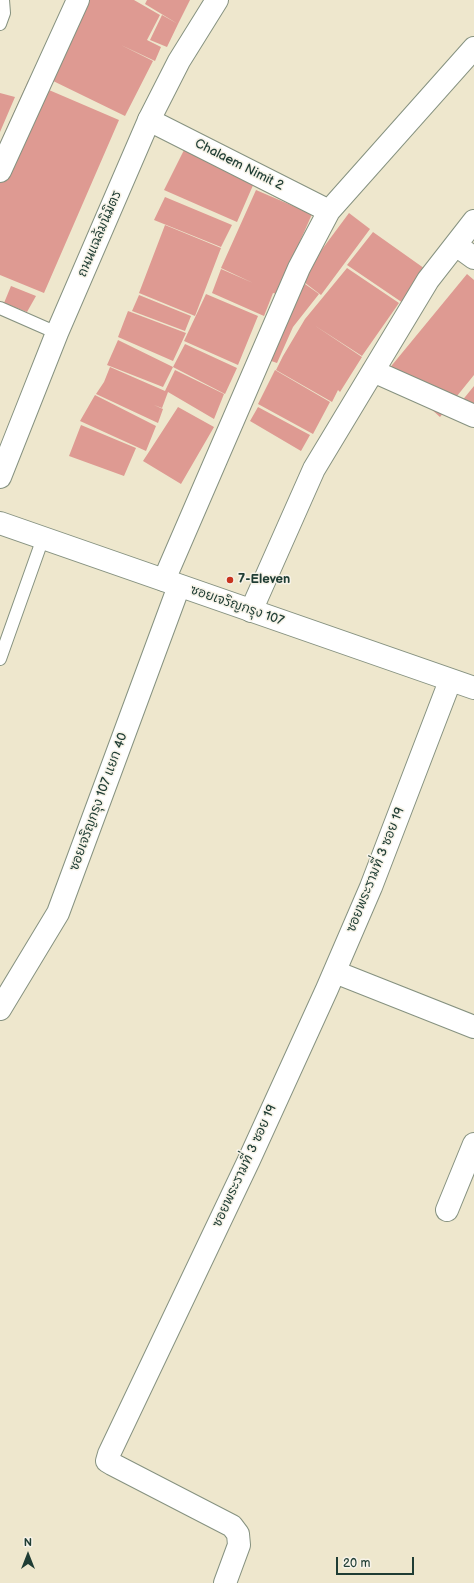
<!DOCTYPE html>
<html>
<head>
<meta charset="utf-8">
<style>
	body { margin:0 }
	#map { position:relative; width:474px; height:1583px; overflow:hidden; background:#eee7cd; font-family:"Balsamiq Sans",sans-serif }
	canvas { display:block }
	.north { position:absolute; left:8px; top:1535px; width:40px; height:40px; -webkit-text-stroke:3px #f7f3e8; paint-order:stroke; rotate:0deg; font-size:11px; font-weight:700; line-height:16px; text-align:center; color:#1f3d34 }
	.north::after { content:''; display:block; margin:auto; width:14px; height:18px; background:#1f3d34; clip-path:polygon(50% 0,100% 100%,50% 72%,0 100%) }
	.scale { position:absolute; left:336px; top:1557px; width:78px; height:18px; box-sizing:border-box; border:2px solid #1f3d34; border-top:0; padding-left:5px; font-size:12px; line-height:14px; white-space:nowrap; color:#1f3d34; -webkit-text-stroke:3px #f7f3e8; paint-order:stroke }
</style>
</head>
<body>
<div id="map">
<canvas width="474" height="1583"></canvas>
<div class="north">N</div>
<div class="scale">20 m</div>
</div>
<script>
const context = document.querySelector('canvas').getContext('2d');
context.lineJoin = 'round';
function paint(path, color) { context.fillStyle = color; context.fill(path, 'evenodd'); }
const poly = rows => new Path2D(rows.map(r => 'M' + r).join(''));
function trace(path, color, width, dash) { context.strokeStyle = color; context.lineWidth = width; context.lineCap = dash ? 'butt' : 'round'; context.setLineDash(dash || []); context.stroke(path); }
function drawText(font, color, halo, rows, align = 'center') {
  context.font = font + ' "Balsamiq Sans","Playpen Sans Thai",sans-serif'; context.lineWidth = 3; context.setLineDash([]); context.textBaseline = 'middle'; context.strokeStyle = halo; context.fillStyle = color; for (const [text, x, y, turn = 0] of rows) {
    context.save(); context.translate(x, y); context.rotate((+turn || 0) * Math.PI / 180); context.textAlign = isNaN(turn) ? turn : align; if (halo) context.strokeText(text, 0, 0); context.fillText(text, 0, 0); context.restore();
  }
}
const building = poly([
	[90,0,134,0,160,15,147,40,161,47,155,61,121,45,153,61,125,116,47,78],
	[147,0,190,0,178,24,145,4],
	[162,15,178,24,167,47,150,40],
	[28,81,119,120,44,293,0,275,0,143],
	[0,93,15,97,0,132],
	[185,148,254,183,237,222,164,190],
	[256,190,312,214,277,294,273,293,264,316,212,293,221,269,253,283,221,268],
	[165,197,232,225,221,247,154,220],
	[349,213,370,229,321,295,300,279],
	[165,225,221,248,195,316,139,293],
	[373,232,428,271,403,303,347,265],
	[347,268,399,303,362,356,314,325,362,357,340,392,338,390,332,402,276,370,283,356,305,319],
	[467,274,474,280,474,375,440,417,388,370],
	[305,284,319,294,293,327,277,363,260,357,283,316],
	[11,286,36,296,27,312,4,303],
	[206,294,258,316,238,365,184,341],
	[139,295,191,316,185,331,132,311],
	[128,311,186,333,173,361,118,337],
	[118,340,173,367,163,387,107,365],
	[185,344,237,368,225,394,173,367],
	[110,367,165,391,175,370,224,394,214,419,168,392,162,408,154,405,163,409,158,423,96,394,104,382],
	[275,370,330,402,313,434,258,404],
	[474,386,474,409,461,402],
	[95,395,156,426,146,451,80,421],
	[178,407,214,427,181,484,143,461],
	[258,407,310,435,301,451,250,421],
	[81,425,136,448,124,476,69,456]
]);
const service = poly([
	[0,24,4,13,3,0],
	[0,308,57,333],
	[0,659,43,538]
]);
const minor = poly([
	[149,120,329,211],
	[0,171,78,0],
	[456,245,474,258],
	[373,371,474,416],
	[164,580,299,268,329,211,474,48],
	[251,611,314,469,428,280,474,221],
	[335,972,474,1027],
	[0,1009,58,913,179,586],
	[447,1210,474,1144],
	[225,1583,239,1545,238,1534,232,1526,112,1464,107,1461,109,1454,249,1160,327,989,371,887,450,681]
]);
const tertiary = poly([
	[0,477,57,333,149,120,179,61,217,0],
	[0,523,474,688]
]);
const markers = [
	[230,580,4,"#c8321e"]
];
const streetNames = [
	["Chalaem Nimit 2",239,165,27],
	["ถนนแฉล้มนิมิตร",100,234,-67],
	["ซอยเจริญกรุง 107",237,606,19],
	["ซอยเจริญกรุง 107 แยก 40",99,802,-70],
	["ซอยพระรามที่ 3 ซอย 19",376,870,-68],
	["ซอยพระรามที่ 3 ซอย 19",245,1166,-65]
];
const poiNames = [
	["7-Eleven",238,580]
];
paint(building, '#de9a92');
trace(service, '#869280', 14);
trace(minor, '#869280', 24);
trace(tertiary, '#869280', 24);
trace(service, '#fff', 12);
trace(minor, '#fff', 22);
trace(tertiary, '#fff', 22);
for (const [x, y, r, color] of markers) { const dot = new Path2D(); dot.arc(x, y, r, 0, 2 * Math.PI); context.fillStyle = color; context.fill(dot); trace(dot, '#f7f3e8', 1.5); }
drawText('13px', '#1f3d34', '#f7f3e8', streetNames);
drawText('bold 13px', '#1f3d34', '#f7f3e8', poiNames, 'left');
</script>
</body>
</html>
